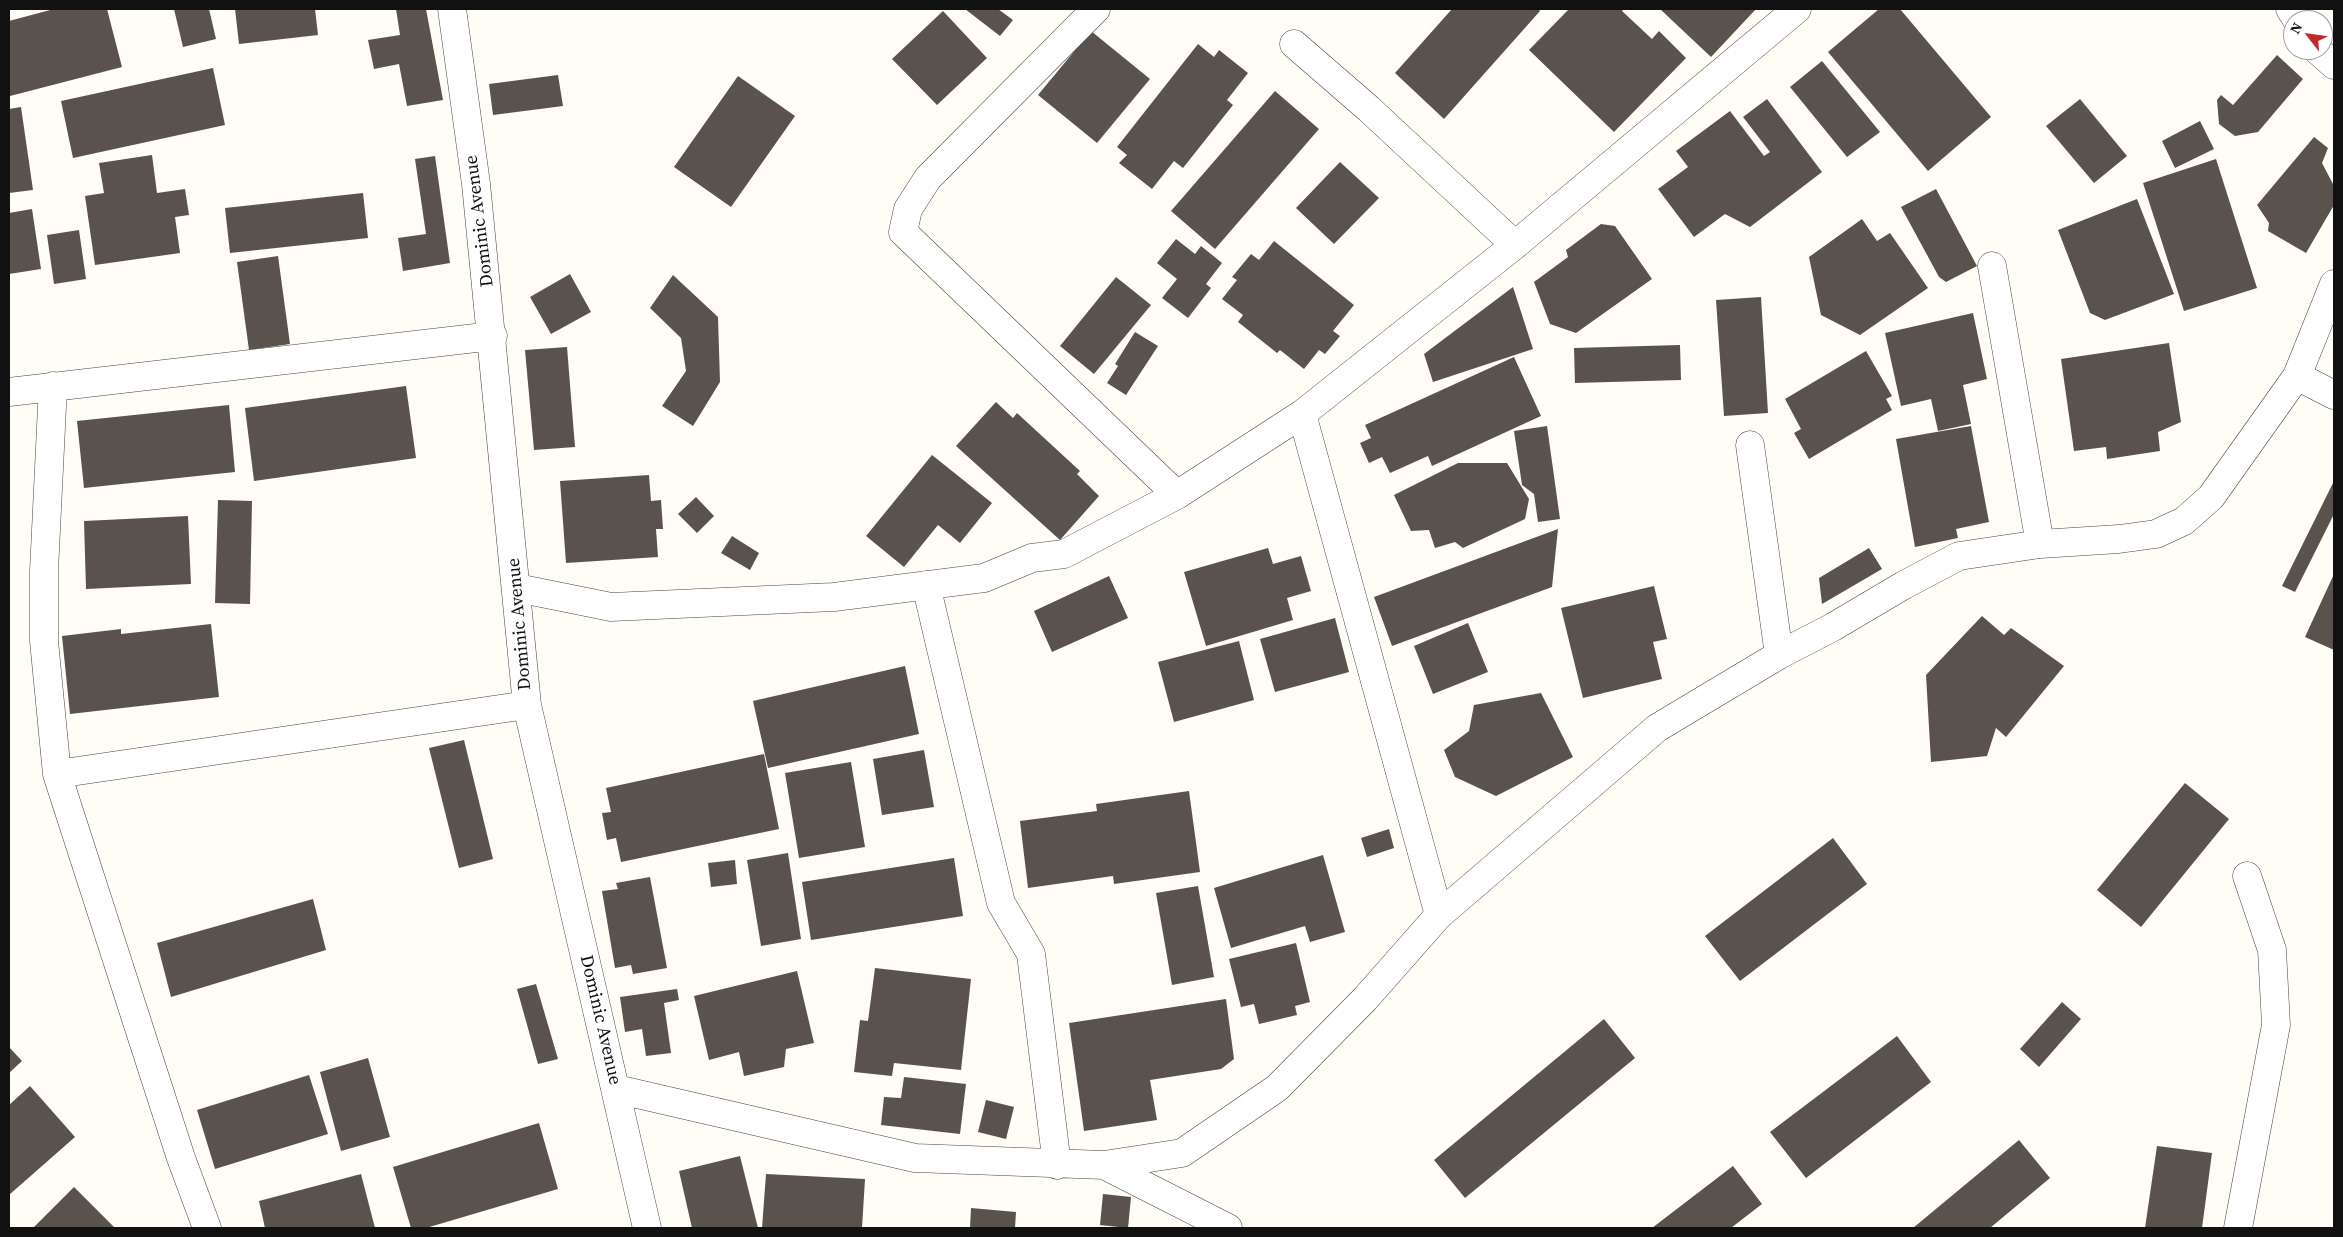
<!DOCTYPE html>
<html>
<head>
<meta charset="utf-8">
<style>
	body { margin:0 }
	#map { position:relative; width:2343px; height:1237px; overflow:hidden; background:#fffdf5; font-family:"Source Serif 4",serif }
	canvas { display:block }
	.frame { position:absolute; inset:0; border:10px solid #111; pointer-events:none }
	.north { position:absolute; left:2283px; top:10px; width:50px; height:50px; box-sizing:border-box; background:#fff; border:1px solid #a0a0a0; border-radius:50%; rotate:300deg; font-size:14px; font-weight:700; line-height:20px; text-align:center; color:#111 }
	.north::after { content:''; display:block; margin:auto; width:18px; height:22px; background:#c4262e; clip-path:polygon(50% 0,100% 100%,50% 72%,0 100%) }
</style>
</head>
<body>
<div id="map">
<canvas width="2343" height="1237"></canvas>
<div class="frame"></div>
<div class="north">N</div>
</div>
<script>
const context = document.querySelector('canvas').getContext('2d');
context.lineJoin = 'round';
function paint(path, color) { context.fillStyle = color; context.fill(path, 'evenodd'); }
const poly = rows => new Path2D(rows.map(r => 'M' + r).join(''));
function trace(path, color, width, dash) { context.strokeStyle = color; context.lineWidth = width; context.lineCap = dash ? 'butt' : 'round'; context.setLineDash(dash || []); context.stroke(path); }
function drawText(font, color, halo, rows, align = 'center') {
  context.font = font + ' "Source Serif 4",serif'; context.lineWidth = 5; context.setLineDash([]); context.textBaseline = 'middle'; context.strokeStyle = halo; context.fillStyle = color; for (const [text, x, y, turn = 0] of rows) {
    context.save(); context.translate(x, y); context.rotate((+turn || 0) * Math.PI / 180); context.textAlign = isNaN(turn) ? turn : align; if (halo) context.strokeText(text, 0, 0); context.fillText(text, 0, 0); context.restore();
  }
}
const building = poly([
	[54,9,107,9,122,67,10,96,9,21],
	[174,9,209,9,216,39,183,47],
	[235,9,315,9,318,35,239,44],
	[396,9,426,9,443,100,407,106,399,64,374,69,368,40,400,35],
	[965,9,998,9,1013,20,1000,36],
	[1452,9,1538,9,1540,11,1444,119,1395,73],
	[1569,9,1624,9,1622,11,1652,39,1659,31,1686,58,1614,132,1529,50],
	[1660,9,1756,9,1711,57],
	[1879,9,1900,9,1991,117,1928,171,1828,52],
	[943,11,987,58,937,105,892,59],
	[1091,31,1150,79,1097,143,1038,95],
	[1198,44,1214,57,1219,50,1248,73,1227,100,1233,105,1183,168,1174,161,1152,189,1119,163,1127,155,1117,147],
	[2277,55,2303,79,2258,132,2235,136,2219,124,2217,100,2221,95,2233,105],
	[1822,61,1880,132,1847,157,1790,87],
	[213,68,225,125,73,158,61,101],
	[558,75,563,106,493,115,489,84],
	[738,76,795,116,731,207,674,167],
	[1275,91,1319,129,1215,249,1171,211],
	[1767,99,1822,172,1750,227,1725,214,1694,237,1658,189,1688,167,1676,151,1730,111,1764,156,1770,152,1743,117],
	[2080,99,2127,156,2094,183,2046,126],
	[21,107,33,190,9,193,9,109],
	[2200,121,2214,149,2175,168,2162,141],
	[2314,137,2328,148,2322,163,2333,184,2334,183,2334,205,2306,253,2268,231,2269,223,2257,205],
	[152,155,157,193,185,189,189,215,175,217,180,253,95,265,85,196,104,193,99,163],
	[435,156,450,263,403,271,398,238,426,234,415,159],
	[2216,159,2257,288,2184,311,2143,183],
	[1340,162,1379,198,1334,244,1296,208],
	[1936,189,1977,266,1946,282,1939,277,1901,207],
	[363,193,368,238,230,253,225,208],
	[2137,199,2174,294,2105,320,2090,313,2058,230],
	[32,209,41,269,9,274,9,213],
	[1862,219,1877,241,1890,233,1928,288,1860,335,1821,315,1809,257],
	[1601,224,1615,226,1652,279,1576,333,1550,324,1534,282,1568,257,1566,250],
	[79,230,86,279,54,284,47,235],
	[1176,239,1195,254,1201,246,1222,263,1206,284,1211,288,1188,318,1162,298,1177,279,1157,263],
	[1274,241,1354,305,1333,331,1340,336,1325,354,1319,350,1304,369,1280,350,1277,353,1238,322,1243,315,1222,299,1237,280,1232,277,1251,254,1259,260],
	[278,256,290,344,249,350,237,262],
	[570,274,591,312,551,334,530,297],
	[673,275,718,317,720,382,693,426,662,406,686,371,681,338,650,308],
	[1116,277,1151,305,1094,374,1060,346],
	[1513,287,1533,349,1433,382,1424,354],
	[1761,297,1768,413,1724,416,1716,300],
	[1973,313,1987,379,1963,385,1971,424,1938,431,1931,399,1901,406,1885,333],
	[1135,332,1158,346,1126,395,1107,383,1118,366,1115,364],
	[2169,343,2181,422,2158,432,2160,451,2107,459,2106,447,2074,451,2061,359],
	[1680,345,1681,380,1575,383,1574,348],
	[567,347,575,447,534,450,525,350],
	[1866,351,1892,396,1886,399,1892,410,1809,459,1794,433,1801,429,1785,399],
	[1514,357,1541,416,1432,466,1428,456,1390,473,1382,457,1369,463,1360,443,1371,438,1365,425],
	[406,386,416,458,254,481,245,408],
	[996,402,1013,418,1017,413,1080,471,1077,474,1099,496,1060,540,956,446],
	[229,405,235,472,84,488,77,421],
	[1547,426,1560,519,1538,522,1534,494,1522,485,1514,431],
	[1971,426,1989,522,1956,529,1958,538,1915,547,1896,439],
	[932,455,992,503,960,543,938,525,904,567,866,536],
	[1458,463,1507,463,1529,499,1525,519,1463,548,1455,542,1435,548,1429,530,1411,531,1394,495],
	[649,475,651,501,661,500,663,529,656,529,658,557,566,563,560,481],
	[2334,481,2334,514,2295,592,2282,586],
	[696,497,714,516,697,533,678,514],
	[218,500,252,501,250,604,215,603],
	[188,516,191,584,86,589,84,521],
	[1558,529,1552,587,1392,646,1374,597],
	[732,536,759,553,750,570,721,553],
	[1268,548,1273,564,1301,556,1311,591,1287,598,1293,620,1206,646,1184,572],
	[1869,548,1882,569,1822,604,1819,578],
	[2334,574,2334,650,2305,637],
	[1109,576,1128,618,1052,652,1034,611],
	[1654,586,1667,639,1653,642,1662,679,1583,698,1561,608],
	[1982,616,2004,635,2011,628,2064,666,2006,737,1996,728,1987,756,1931,762,1926,675],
	[1335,618,1349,672,1275,692,1260,639],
	[1468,623,1488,672,1433,694,1414,646],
	[211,624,219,697,70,714,62,636,121,629,121,634],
	[1239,641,1254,700,1174,722,1158,662],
	[905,666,919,734,768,768,753,701],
	[1541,693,1573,757,1496,796,1455,777,1444,750,1469,731,1474,705],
	[464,740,493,859,459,868,429,748],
	[924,750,934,807,882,815,873,759],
	[764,754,779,829,621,862,616,838,607,840,602,813,611,812,606,788],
	[851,762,865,847,799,858,785,773],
	[2185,783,2229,819,2141,927,2097,890],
	[1189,791,1200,872,1114,884,1113,876,1028,888,1020,821,1097,811,1096,804],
	[1389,829,1394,848,1367,857,1361,838],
	[1833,838,1867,884,1740,981,1705,936],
	[788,853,801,939,761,946,747,860],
	[1323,855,1345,932,1310,942,1305,926,1231,948,1214,888],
	[954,858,963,916,811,940,802,882],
	[735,860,737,884,711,887,708,863],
	[650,877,667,968,633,974,631,965,615,968,602,891,618,889,616,883],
	[1198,886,1214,977,1172,985,1156,893],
	[313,899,326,950,171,997,157,943],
	[1296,943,1310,1002,1295,1006,1297,1015,1259,1024,1254,1004,1241,1007,1229,959],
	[875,968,971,979,961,1070,894,1063,892,1076,854,1072,860,1020,868,1021],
	[797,971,814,1043,786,1049,784,1067,744,1076,739,1052,709,1060,694,996],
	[536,984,558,1059,538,1064,517,989],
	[677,989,679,1000,664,1003,671,1053,646,1056,642,1029,625,1032,620,997],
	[1226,999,1234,1059,1221,1069,1150,1080,1157,1120,1084,1131,1069,1023],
	[2062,1002,2081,1019,2039,1067,2020,1049],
	[1604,1019,1635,1058,1465,1198,1434,1160],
	[1897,1036,1931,1082,1806,1178,1770,1132],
	[9,1047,22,1061,9,1073],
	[368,1058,390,1137,341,1151,320,1072],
	[309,1075,328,1134,215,1169,197,1110],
	[904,1077,966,1084,960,1134,881,1125,884,1097,901,1098],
	[30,1086,75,1137,9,1195,9,1105],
	[986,1100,1014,1107,1006,1139,978,1132],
	[539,1123,558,1189,426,1228,411,1228,393,1167],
	[2019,1140,2050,1178,1990,1228,1913,1228],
	[2157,1146,2212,1153,2202,1228,2145,1228],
	[740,1156,758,1228,692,1228,679,1171],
	[1733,1166,1762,1204,1731,1228,1652,1228],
	[361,1174,375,1228,265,1228,259,1201],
	[766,1174,865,1179,862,1228,762,1228],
	[74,1187,115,1228,33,1228],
	[1103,1194,1131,1197,1128,1228,1100,1225],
	[971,1208,1016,1212,1015,1228,970,1228]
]);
const minor = poly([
	[452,9,476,184,527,705,647,1228],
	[1096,9,928,178,908,209,903,232,1177,495],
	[2290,9,2297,20],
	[1294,44,1369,109,1515,245],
	[2317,50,2334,65],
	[1992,266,2040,544],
	[2297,376,2334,395],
	[53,386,44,571,44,641,57,774,181,1158,207,1228],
	[9,392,493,336],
	[1302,414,1439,915],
	[1750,445,1779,655],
	[926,585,1001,903,1031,954,1057,1165],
	[517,588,611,607,834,597,984,578,1032,558,1064,554,1177,495,1302,414,1515,245,1797,9],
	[57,774,527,705],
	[616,1089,915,1158,1104,1165,1182,1153,1277,1088,1365,999,1439,915,1657,728,1779,655,1833,627,1904,585,1959,556,2040,544,2119,539,2156,534,2184,521,2211,497,2297,376,2334,284],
	[1104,1165,1228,1228],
	[2238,1228,2276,1025,2272,950,2247,876]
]);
const streetNames = [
	["Dominic Avenue",480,221,-97],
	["Dominic Avenue",520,624,-95],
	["Dominic Avenue",600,1020,77]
];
paint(building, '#5a524d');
trace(minor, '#444', 29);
trace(minor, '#fff', 28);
drawText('18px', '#111', '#fff', streetNames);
</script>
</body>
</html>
